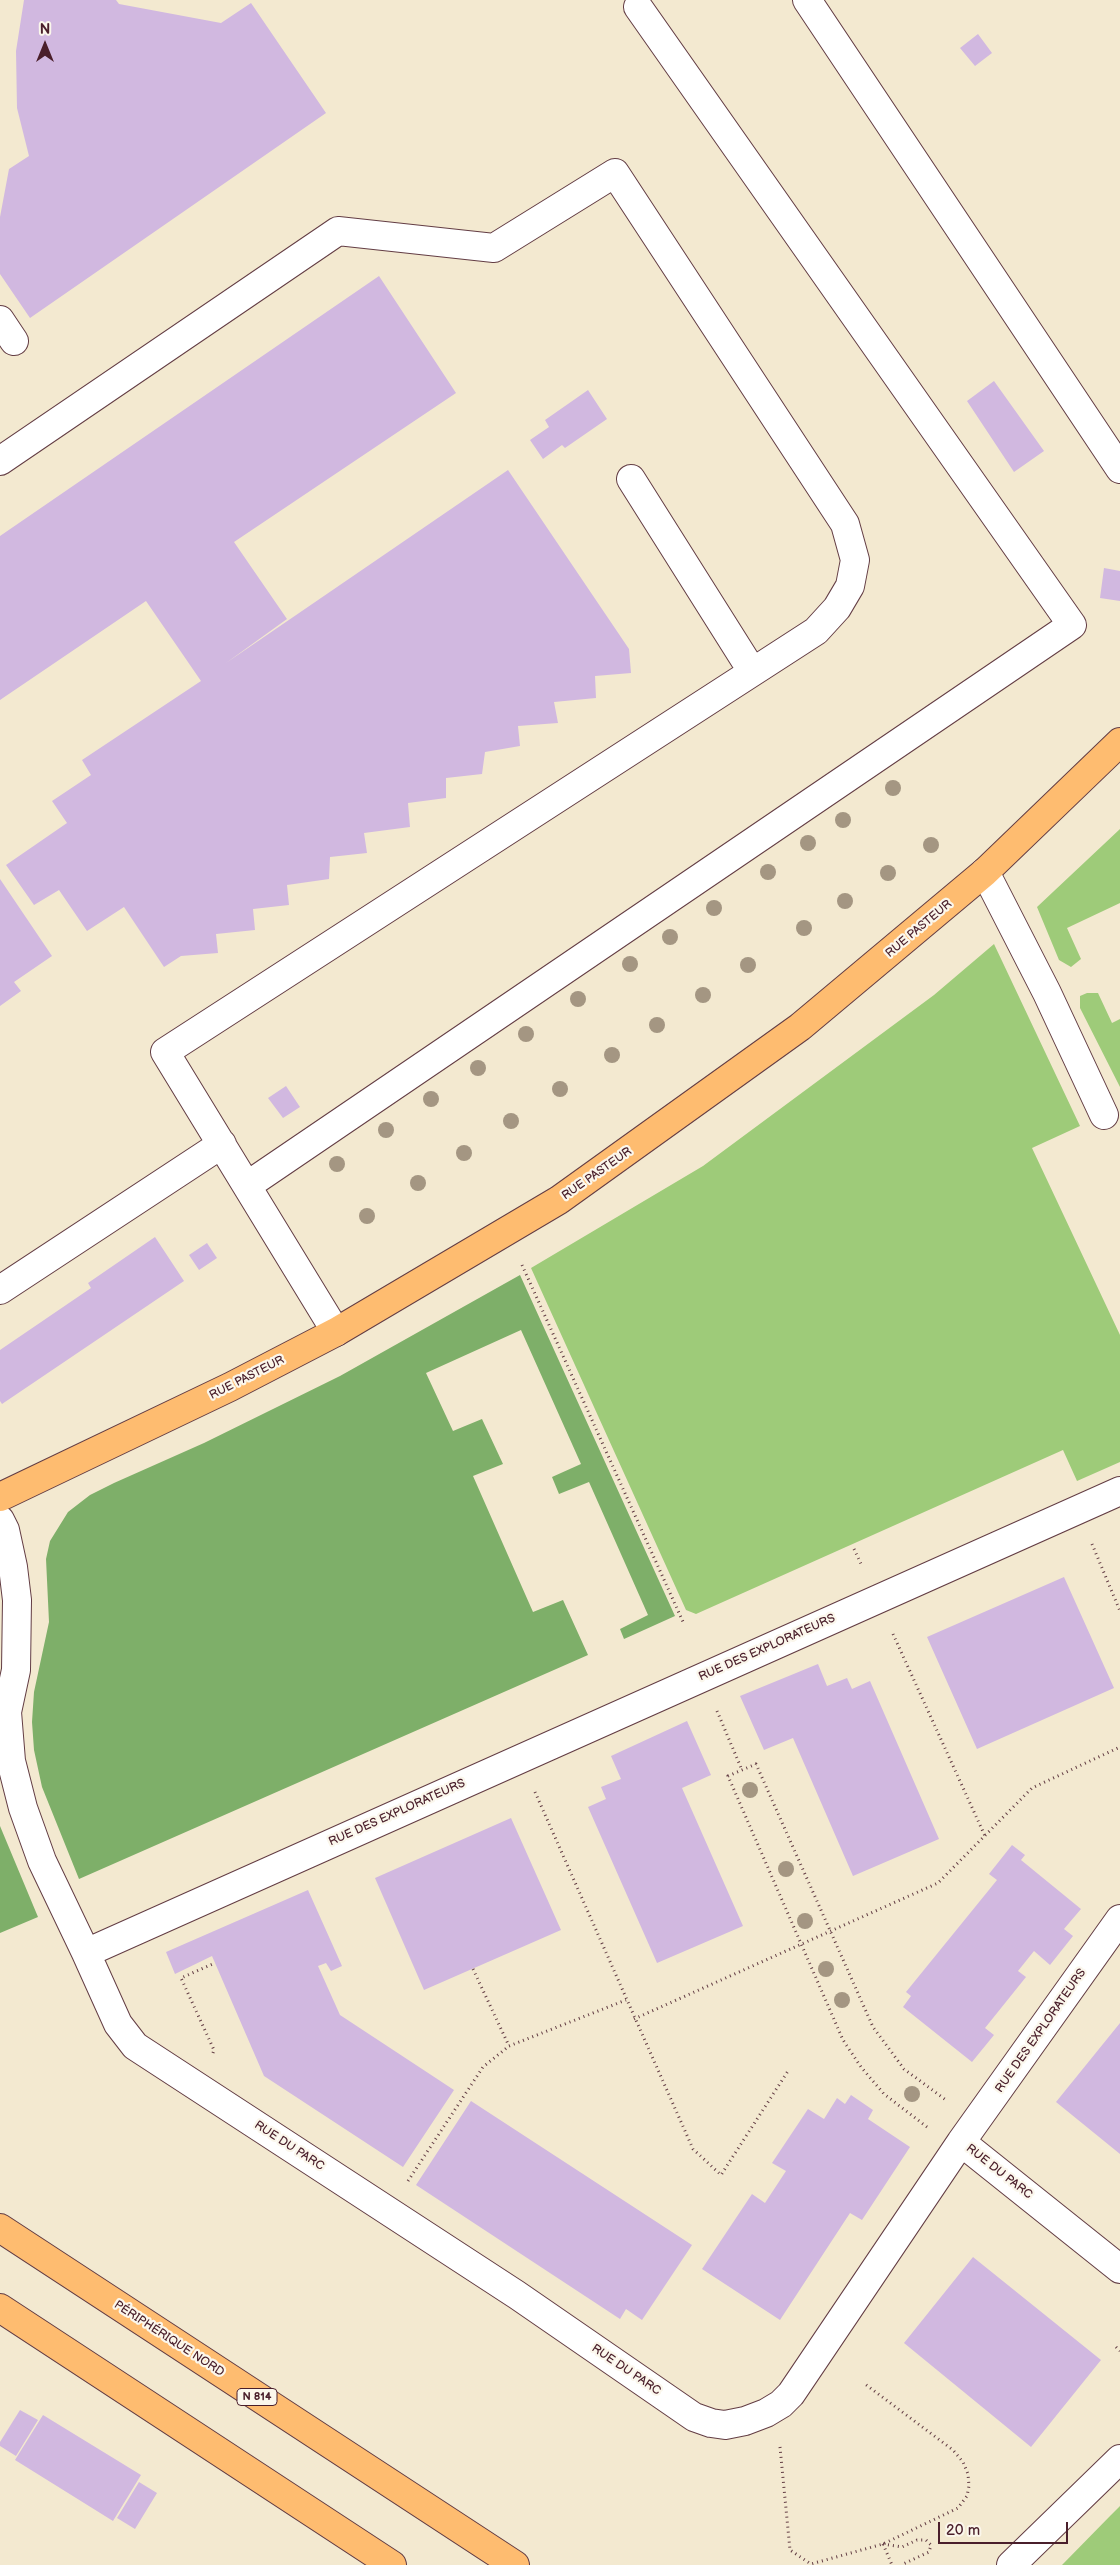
<!DOCTYPE html>
<html>
<head>
<meta charset="utf-8">
<style>
	body { margin:0 }
	#map { position:relative; width:1120px; height:2565px; overflow:hidden; background:#f3e9d0; font-family:"Balsamiq Sans",sans-serif }
	canvas { display:block }
	.north { position:absolute; left:20px; top:20px; width:50px; height:50px; -webkit-text-stroke:4px #fbf7ec; paint-order:stroke; rotate:0deg; font-size:14px; font-weight:700; line-height:20px; text-align:center; color:#4a1f2b }
	.north::after { content:''; display:block; margin:auto; width:18px; height:22px; background:#4a1f2b; clip-path:polygon(50% 0,100% 100%,50% 72%,0 100%) }
	.scale { position:absolute; left:938px; top:2522px; width:130px; height:22px; box-sizing:border-box; border:2px solid #4a1f2b; border-top:0; padding-left:6px; font-size:15px; line-height:18px; white-space:nowrap; color:#4a1f2b; -webkit-text-stroke:4px #fbf7ec; paint-order:stroke }
</style>
</head>
<body>
<div id="map">
<canvas width="1120" height="2565"></canvas>
<div class="north">N</div>
<div class="scale">20 m</div>
</div>
<script>
const context = document.querySelector('canvas').getContext('2d');
context.lineJoin = 'round';
function paint(path, color) { context.fillStyle = color; context.fill(path, 'evenodd'); }
const poly = rows => new Path2D(rows.map(r => 'M' + r).join(''));
function trace(path, color, width, dash) { context.strokeStyle = color; context.lineWidth = width; context.lineCap = dash ? 'butt' : 'round'; context.setLineDash(dash || []); context.stroke(path); }
function drawText(font, color, halo, rows, align = 'center') {
  context.font = font + ' "Balsamiq Sans",sans-serif'; context.lineWidth = 4.5; context.setLineDash([]); context.textBaseline = 'middle'; context.strokeStyle = halo; context.fillStyle = color; for (const [text, x, y, turn = 0] of rows) {
    context.save(); context.translate(x, y); context.rotate((+turn || 0) * Math.PI / 180); context.textAlign = isNaN(turn) ? turn : align; if (halo) context.strokeText(text, 0, 0); context.fillText(text, 0, 0); context.restore();
  }
}
const green = poly([
	[1120,829,1120,903,1067,928,1081,959,1071,967,1059,960,1037,907],
	[994,944,1080,1126,1032,1148,1120,1335,1120,1462,1077,1481,1063,1450,696,1614,686,1610,531,1268,703,1166,934,995],
	[1087,993,1098,993,1112,1023,1120,1019,1120,1087,1080,1008,1080,996],
	[1120,2506,1120,2565,1062,2565,1111,2515]
]);
const forest = poly([
	[520,1275,675,1616,624,1639,620,1629,648,1615,589,1482,559,1494,552,1477,581,1464,521,1330,426,1373,453,1431,482,1419,503,1464,473,1476,533,1612,563,1600,588,1655,79,1879,42,1787,34,1750,32,1722,34,1692,49,1622,46,1559,50,1541,68,1512,90,1495,114,1483,204,1443,340,1376],
	[0,1826,38,1917,0,1933]
]);
const building = poly([
	[24,0,116,0,119,4,221,23,251,3,326,113,30,318,0,274,0,217,9,169,29,156,17,108,16,51],
	[978,34,992,53,975,66,960,48],
	[379,276,456,393,234,542,287,619,226,663,508,470,629,649,631,673,595,676,596,698,554,702,558,723,518,726,520,746,485,752,482,774,446,778,446,798,408,803,410,827,364,833,367,853,330,857,329,879,287,885,289,905,253,909,255,930,216,934,218,953,181,956,164,967,124,907,87,931,59,890,34,905,6,865,67,823,52,801,91,775,82,760,201,681,146,601,0,700,0,536],
	[994,381,1044,451,1014,472,967,401],
	[588,390,607,419,565,448,562,445,543,459,530,440,549,427,545,420],
	[1104,568,1120,571,1120,601,1100,598],
	[0,879,52,956,14,982,21,991,0,1006],
	[286,1086,300,1107,283,1118,268,1098],
	[155,1237,184,1281,2,1404,0,1401,0,1350,91,1288,88,1283],
	[207,1243,217,1258,199,1270,189,1255],
	[1064,1577,1114,1688,977,1749,927,1637],
	[818,1664,827,1686,847,1678,852,1689,870,1681,939,1839,853,1876,793,1738,764,1750,740,1696],
	[687,1721,711,1775,682,1788,743,1926,657,1963,588,1807,606,1799,601,1787,621,1779,611,1756],
	[511,1818,561,1930,424,1990,375,1878],
	[1012,1845,1025,1855,1021,1860,1081,1909,1064,1929,1073,1936,1050,1965,1034,1951,1018,1971,1026,1977,985,2028,994,2035,972,2062,903,2007,911,1996,906,1992,997,1880,989,1874],
	[308,1890,342,1966,331,1971,326,1963,318,1966,340,2015,454,2090,403,2167,264,2076,212,1956,175,1974,166,1952],
	[1120,2023,1120,2154,1056,2102],
	[851,2095,873,2110,868,2119,910,2147,862,2220,850,2213,780,2320,702,2269,752,2194,765,2203,786,2171,772,2163,808,2109,824,2119,837,2098,845,2104],
	[471,2101,692,2245,642,2320,626,2309,620,2319,416,2185],
	[973,2257,1101,2360,1031,2447,904,2343],
	[20,2410,38,2420,16,2456,0,2446,0,2442],
	[43,2415,141,2475,113,2521,15,2460],
	[139,2482,157,2493,135,2529,117,2518]
]);
const path = poly([
	[522,1265,684,1624],
	[1092,1544,1120,1611],
	[854,1549,862,1566],
	[893,1634,985,1836],
	[717,1711,742,1770],
	[535,1792,693,2149,721,2175,788,2071],
	[473,1969,509,2046,626,2000],
	[634,2019,938,1883,1032,1788,1120,1747],
	[213,2053,214,2050,181,1978,215,1963],
	[927,2127,884,2094,861,2067,843,2040,728,1776,756,1764,873,2027,904,2069,946,2100],
	[408,2181,483,2067,509,2046],
	[1116,2347,1120,2351],
	[780,2447,790,2550,811,2564,883,2544,958,2508,967,2496,969,2486,968,2474,963,2462,953,2450,865,2384],
	[883,2544,902,2547,917,2540,926,2540,931,2545,929,2552,901,2565],
	[883,2544,892,2565]
]);
const minor = poly([
	[807,0,1120,469],
	[0,320,14,341],
	[0,461,338,231,494,248,615,173,845,524,855,560,850,586,837,608,816,631,165,1052,336,1332],
	[631,479,752,671],
	[985,872,1047,993,1104,1115],
	[248,1185,1072,625,638,7],
	[0,1290,222,1144],
	[0,1520,5,1530,13,1567,17,1600,16,1670,7,1712,11,1761,23,1808,42,1861,86,1953,1120,1491],
	[86,1953,118,2024,135,2046,517,2295,694,2417,711,2423,725,2425,745,2421,766,2413,781,2404,791,2394,961,2142,1120,2269],
	[961,2142,1120,1919],
	[1011,2565,1120,2459]
]);
const major = poly([
	[0,1497,230,1387,336,1332,559,1200,800,1027,985,872,1120,742]
]);
const highway = poly([
	[0,2228,515,2565],
	[0,2308,392,2565]
]);
const trees = [
	[893,788],
	[843,820],
	[808,843],
	[931,845],
	[768,872],
	[888,873],
	[845,901],
	[714,908],
	[804,928],
	[670,937],
	[630,964],
	[748,965],
	[703,995],
	[578,999],
	[657,1025],
	[526,1034],
	[612,1055],
	[478,1068],
	[560,1089],
	[431,1099],
	[511,1121],
	[386,1130],
	[464,1153],
	[337,1164],
	[418,1183],
	[367,1216],
	[750,1790],
	[786,1869],
	[805,1921],
	[826,1969],
	[842,2000],
	[912,2094]
];
const shields = [
	[257,2397,40]
];
const shieldNames = [
	["N 814",257,2397]
];
const streetNames = [
	["RUE PASTEUR",919,929,-40],
	["RUE PASTEUR",597,1174,-35],
	["RUE PASTEUR",247,1378,-27],
	["RUE DES EXPLORATEURS",767,1648,-24],
	["RUE DES EXPLORATEURS",397,1813,-24],
	["RUE DES EXPLORATEURS",1041,2031,-55],
	["RUE DU PARC",289,2146,33],
	["RUE DU PARC",999,2172,38],
	["PÉRIPHÉRIQUE NORD",169,2339,33],
	["RUE DU PARC",626,2370,34]
];
paint(green, '#9ecb79');
paint(forest, '#7eaf69');
paint(building, '#d1b8e0');
trace(minor, '#633d44', 30);
trace(major, '#633d44', 30);
trace(highway, '#633d44', 30);
trace(path, '#633d44', 3, [1, 4]);
trace(minor, '#fff', 28);
trace(major, '#febc70', 28);
trace(highway, '#febc70', 28);
context.fillStyle = '#a49682';
for (const [x, y] of trees) { context.beginPath(); context.arc(x, y, 8, 0, 2 * Math.PI); context.fill(); }
for (const [x, y, w] of shields) { const box = new Path2D(); box.roundRect(x - w / 2, y - 8.5, w, 17, 4); context.fillStyle = '#fbf7ec'; context.fill(box); trace(box, '#4a1f2b', 1); }
drawText('bold 11px', '#4a1f2b', null, shieldNames);
drawText('12px', '#4a1f2b', '#fbf7ec', streetNames);
</script>
</body>
</html>
